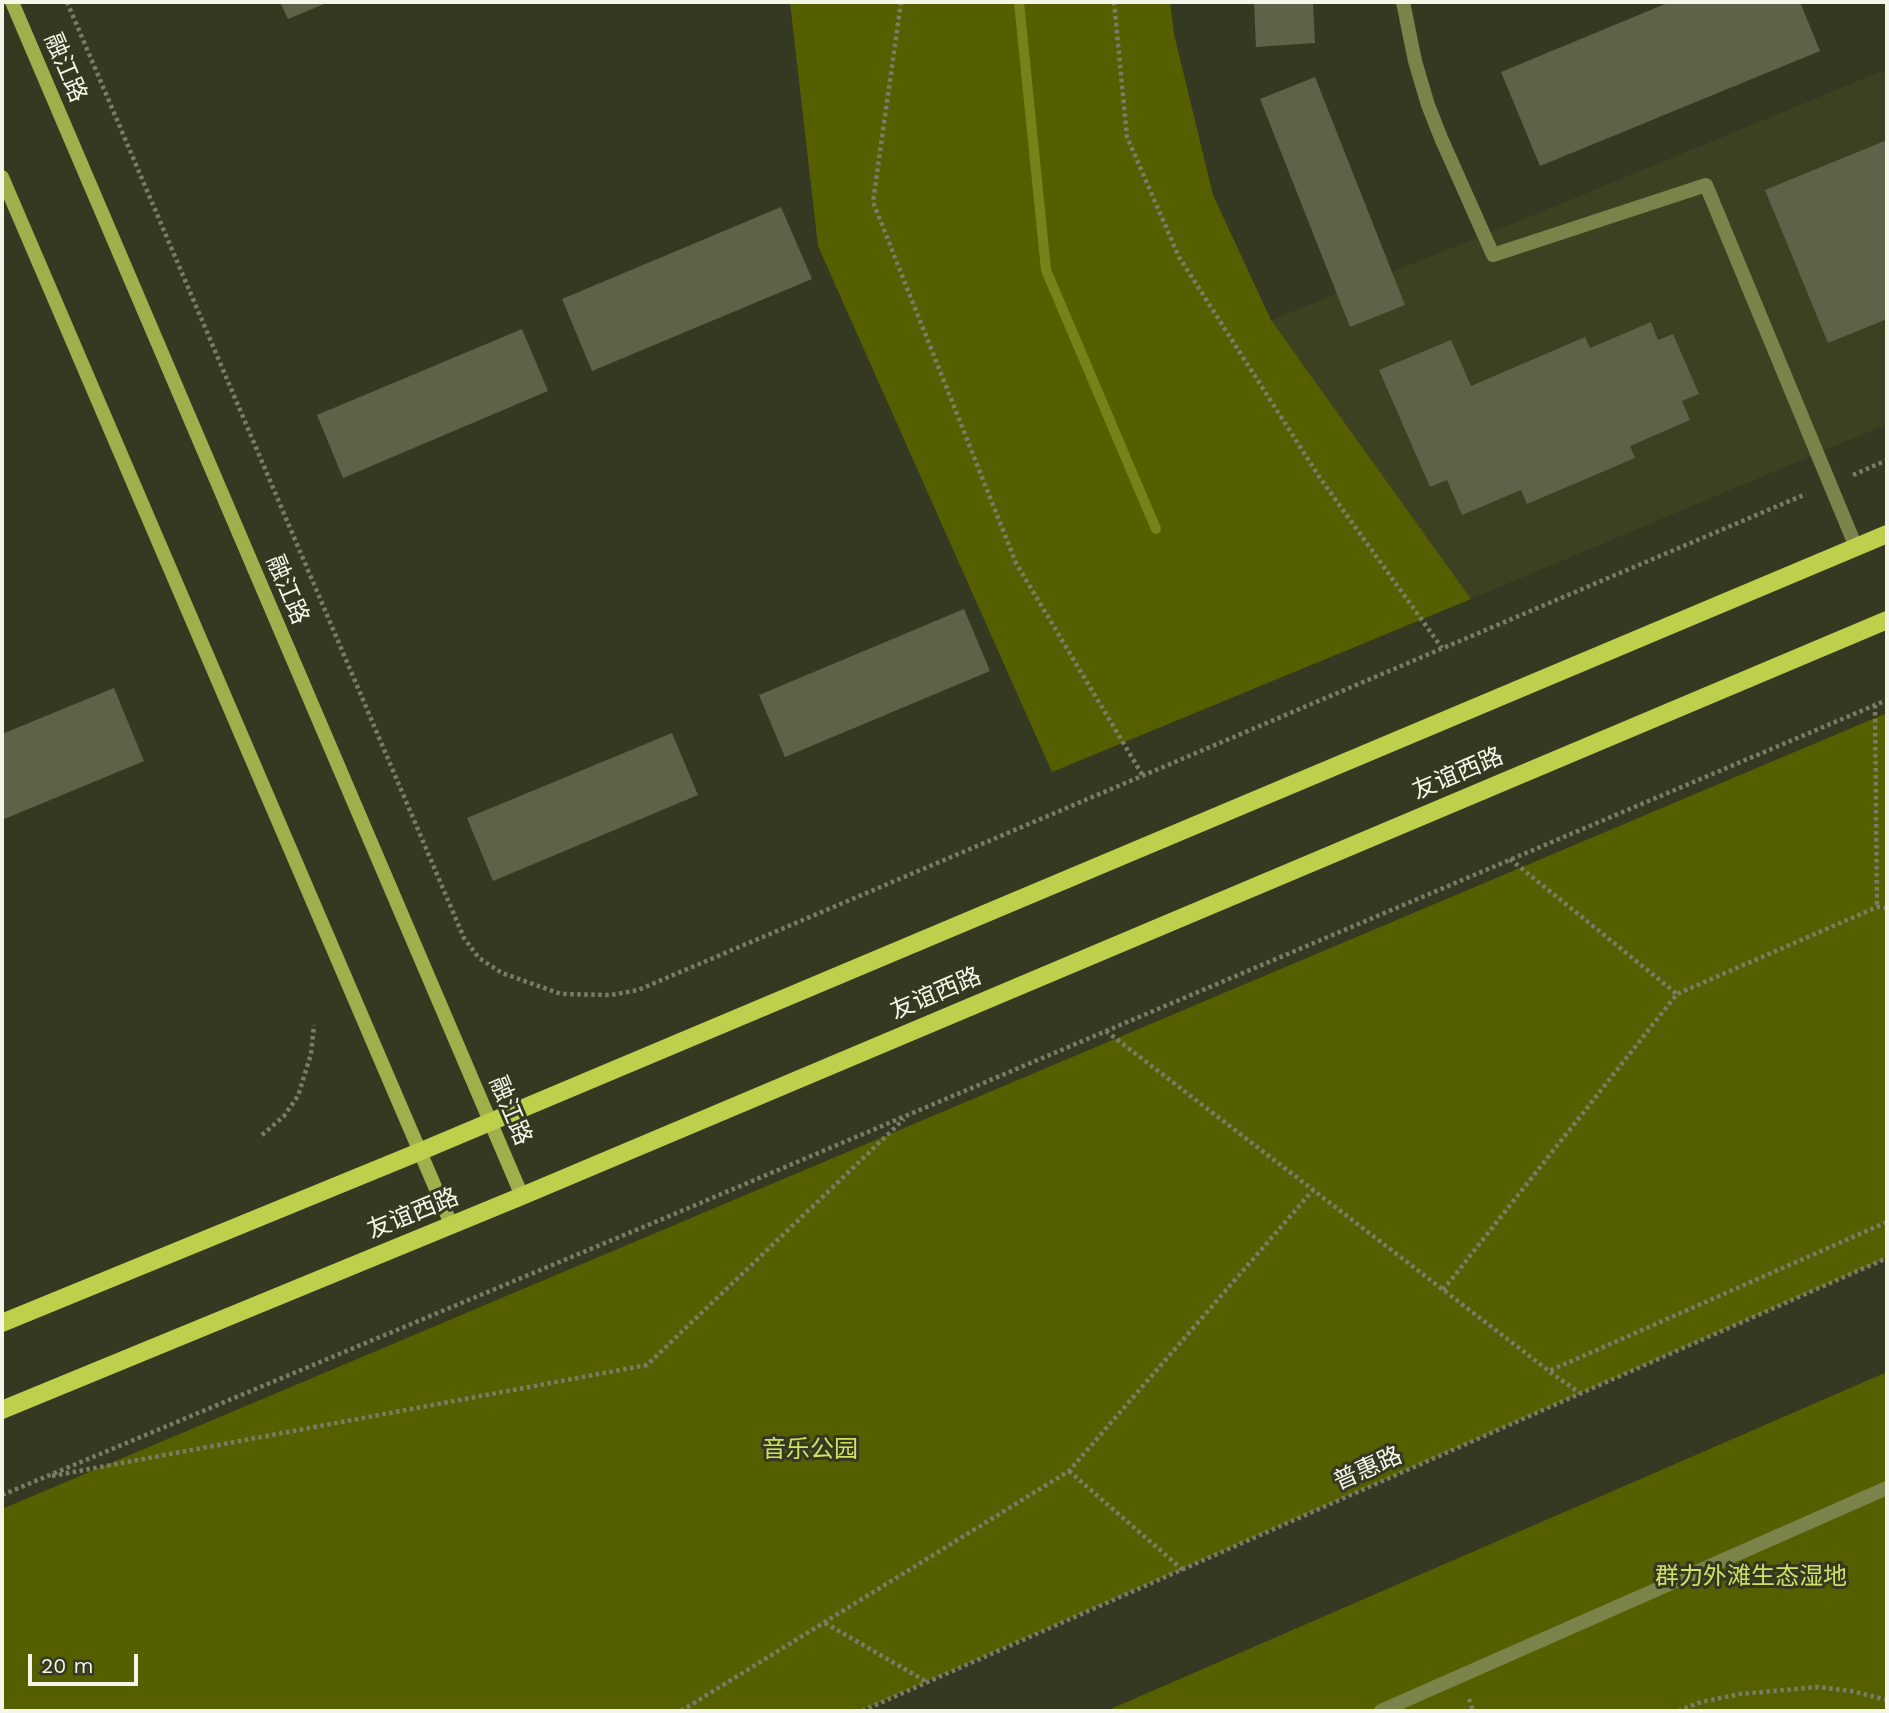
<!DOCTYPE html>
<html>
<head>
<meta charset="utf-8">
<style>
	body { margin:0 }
	#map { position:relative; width:1889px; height:1713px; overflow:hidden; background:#353922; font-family:"Work Sans",sans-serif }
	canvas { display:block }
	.frame { position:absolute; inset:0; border:4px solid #f4f7e8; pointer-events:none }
	.scale { position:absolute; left:28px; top:1654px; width:110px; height:32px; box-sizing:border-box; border:4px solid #f4f7e8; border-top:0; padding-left:9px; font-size:21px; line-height:24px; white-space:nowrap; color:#f4f7e8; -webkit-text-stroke:5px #353922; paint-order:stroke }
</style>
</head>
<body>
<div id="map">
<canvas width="1889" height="1713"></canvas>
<div class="frame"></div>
<div class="scale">20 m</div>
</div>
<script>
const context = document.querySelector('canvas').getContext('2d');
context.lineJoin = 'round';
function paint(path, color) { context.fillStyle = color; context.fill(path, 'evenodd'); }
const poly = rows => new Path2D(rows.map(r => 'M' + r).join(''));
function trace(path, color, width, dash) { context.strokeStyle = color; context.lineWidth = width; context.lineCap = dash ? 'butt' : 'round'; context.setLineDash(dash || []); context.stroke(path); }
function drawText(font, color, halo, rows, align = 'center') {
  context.font = font + ' "Work Sans","Noto Sans SC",sans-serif'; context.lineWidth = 6; context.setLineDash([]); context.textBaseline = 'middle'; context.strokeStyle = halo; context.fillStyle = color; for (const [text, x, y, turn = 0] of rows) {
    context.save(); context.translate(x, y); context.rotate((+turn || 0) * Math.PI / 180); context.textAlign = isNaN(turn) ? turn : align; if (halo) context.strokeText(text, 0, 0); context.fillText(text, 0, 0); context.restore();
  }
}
const built = poly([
	[1887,69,1887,424,1471,599,1271,320,1502,228]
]);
const green = poly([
	[790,2,1170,2,1174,34,1213,195,1271,320,1471,599,1052,772,818,246],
	[1887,713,1887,1258,860,1711,2,1711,2,1509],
	[1887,1372,1887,1711,1106,1711]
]);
const stream = poly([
	[1019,2,1046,270,1156,529]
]);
const building = poly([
	[280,2,329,2,288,19],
	[1254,2,1313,2,1315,43,1256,47],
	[1670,2,1800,2,1820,51,1540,166,1501,72],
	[1315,77,1405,305,1350,327,1260,99],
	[1887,140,1887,319,1828,343,1765,190],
	[781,207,812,279,592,371,562,299],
	[1651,322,1658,340,1673,334,1699,394,1682,401,1690,420,1630,446,1635,458,1527,504,1521,490,1462,515,1447,480,1430,487,1379,370,1451,340,1471,386,1585,337,1590,348],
	[522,329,548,391,343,478,317,415],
	[964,609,990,671,785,757,759,695],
	[114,688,144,761,2,820,2,734],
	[672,733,698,795,493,881,467,818]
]);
const path = poly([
	[67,2,464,938,479,958,502,973,561,994,611,995,638,990,1806,494],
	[901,2,873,202,1016,563,1143,776],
	[1114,2,1127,137,1179,257,1320,478,1442,648],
	[1853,475,1887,460],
	[1875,705,1877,907],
	[1510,859,1677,994],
	[1106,1031,1549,1371,1887,1222],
	[262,1135,284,1116,298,1096,311,1054,314,1025],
	[1443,1290,1677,994,1877,907,1887,908],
	[1550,1372,1580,1393],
	[1069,1471,1183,1570],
	[52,1476,647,1365,904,1119],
	[2,1495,672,1215,1887,700],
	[825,1623,927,1682],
	[1469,1699,1473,1711],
	[681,1711,1069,1471,1313,1190],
	[862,1711,1887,1258],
	[1678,1711,1701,1702,1740,1694,1818,1687,1851,1691,1887,1700]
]);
const service = poly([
	[1381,1711,1887,1488]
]);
const minor = poly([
	[1403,2,1415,61,1428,105,1441,138,1493,255,1706,185,1856,547]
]);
const secondary = poly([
	[12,2,522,1196],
	[2,177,451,1224]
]);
const primary = poly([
	[2,1323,419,1152,1887,534],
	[2,1410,522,1196,1887,620]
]);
const streetNames = [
	["融江路",65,68,67],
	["融江路",287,590,67],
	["友谊西路",1458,774,-23],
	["友谊西路",936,994,-23],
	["融江路",510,1111,67],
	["友谊西路",413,1214,-22],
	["普惠路",1368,1469,-24]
];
const parkNames = [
	["音乐公园",810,1450],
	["群力外滩生态湿地",1751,1577]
];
paint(built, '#3c4122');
paint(green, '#565f00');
trace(stream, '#76821a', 10);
paint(building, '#5e6249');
trace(path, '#797d68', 4.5, [3.5, 3.5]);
trace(service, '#7a8349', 14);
trace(minor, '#7a8349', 14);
trace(secondary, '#a1ae4c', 14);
trace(primary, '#becf4b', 18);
drawText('24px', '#f4f7e8', '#353922', streetNames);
drawText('24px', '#d0e162', '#353922', parkNames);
</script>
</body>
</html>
